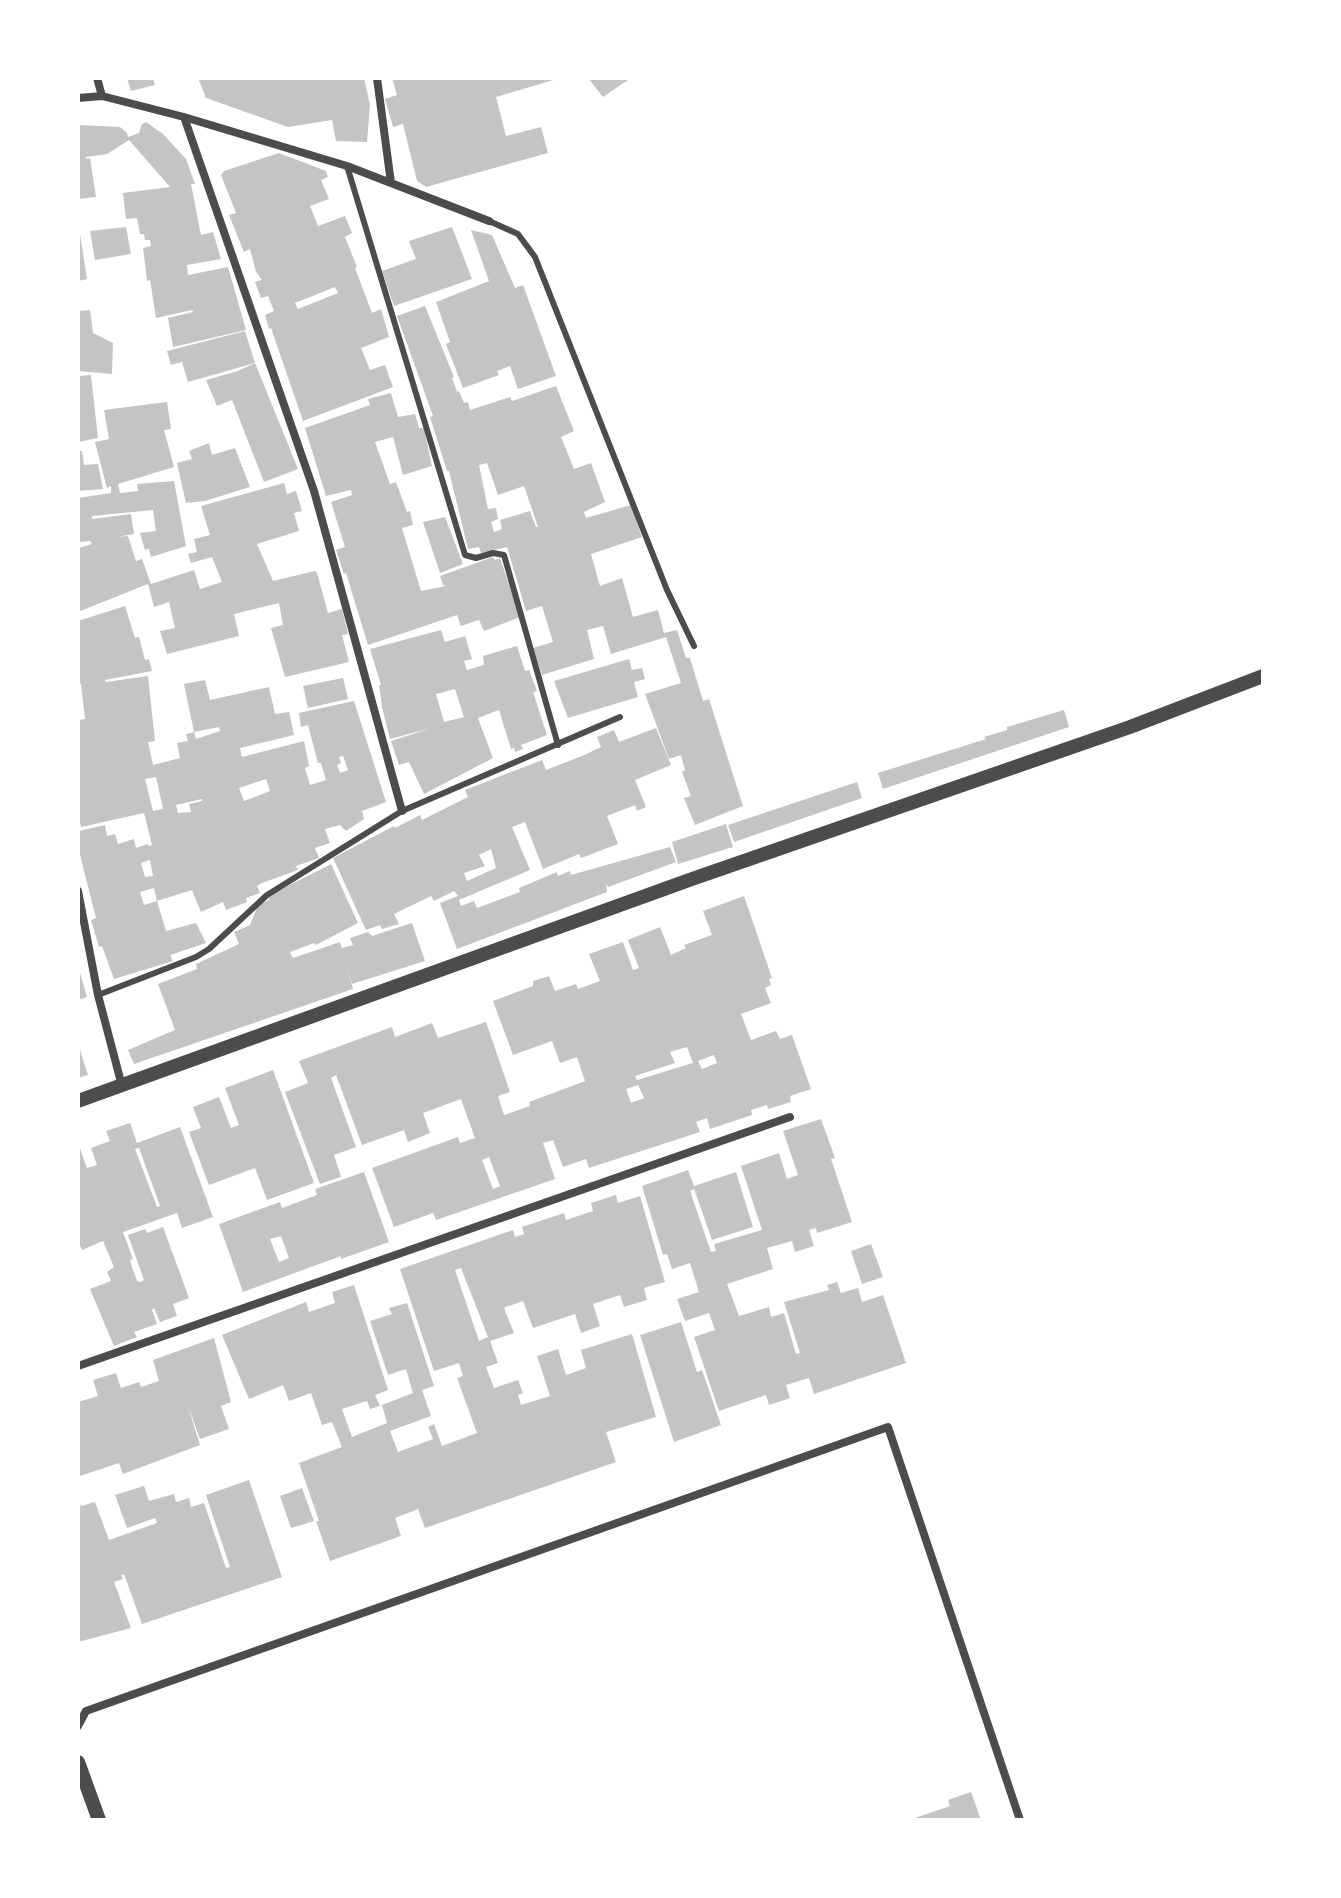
<!DOCTYPE html>
<html>
<head>
<meta charset="utf-8">
<style>
	body { margin:0 }
	#map { position:relative; width:1341px; height:1898px; overflow:hidden; background:#fff; font-family:Merriweather,serif }
	canvas { display:block }
	.frame { position:absolute; inset:0; border:80px solid #fff; pointer-events:none }
</style>
</head>
<body>
<div id="map">
<canvas width="1341" height="1898"></canvas>
<div class="frame"></div>
</div>
<script>
const context = document.querySelector('canvas').getContext('2d');
context.lineJoin = 'round';
function paint(path, color) { context.fillStyle = color; context.fill(path, 'evenodd'); }
const poly = rows => new Path2D(rows.map(r => 'M' + r).join(''));
function trace(path, color, width, dash) { context.strokeStyle = color; context.lineWidth = width; context.lineCap = dash ? 'butt' : 'round'; context.setLineDash(dash || []); context.stroke(path); }
const building = poly([
	[127,78,153,78,155,85,131,91],
	[198,78,364,78,370,105,367,142,336,141,332,120,288,127,206,98],
	[392,78,560,78,496,97,506,136,541,127,548,153,426,187,417,181,403,124,393,127,385,99,397,95],
	[588,78,631,78,603,97],
	[146,122,163,134,186,159,195,184,191,184,201,235,213,232,221,259,187,265,188,275,228,267,246,330,173,347,168,318,193,312,192,310,156,318,150,280,147,281,143,248,151,246,150,240,145,240,144,234,140,234,137,218,126,219,123,193,170,187,129,140,107,154,86,157,86,159,90,158,96,197,78,199,78,125,120,127,127,133,128,137,139,133,142,124],
	[279,153,326,171,328,177,321,180,329,199,310,206,318,226,345,216,352,233,345,237,357,267,355,268,372,313,381,309,389,337,361,348,370,370,385,365,393,387,303,421,271,328,269,329,265,315,274,311,268,296,261,298,255,282,262,280,256,272,250,249,244,252,229,215,236,213,221,175,224,171],
	[335,287,338,293,298,309,295,303],
	[126,227,131,254,95,260,90,231],
	[452,227,472,279,394,306,382,271,416,259,409,241],
	[471,230,492,235,515,288,523,285,556,376,518,389,510,366,497,371,499,375,463,388,446,344,450,342,436,302,489,281],
	[80,234,87,279,78,281,78,235],
	[425,306,454,377,452,378,457,392,459,391,464,403,468,402,470,410,510,397,512,401,556,386,574,431,561,437,574,469,591,463,605,502,584,512,586,518,631,505,642,537,591,554,600,586,622,578,633,617,658,610,664,633,677,630,686,658,690,658,703,701,709,699,743,806,695,825,684,798,691,796,682,772,685,770,681,755,669,759,645,694,681,683,666,637,611,654,603,626,587,630,594,659,542,675,533,648,553,642,542,606,526,611,507,547,481,553,479,547,468,549,449,471,447,471,430,417,433,416,397,316],
	[487,463,498,495,524,486,538,527,536,527,530,511,500,520,502,529,494,532,491,522,498,519,496,508,488,509,479,465],
	[90,310,93,333,113,343,112,374,78,371,78,311],
	[245,331,255,363,188,382,182,362,171,365,167,351],
	[255,363,298,469,264,482,232,400,217,406,206,380,238,371],
	[91,375,98,438,78,442,78,376],
	[391,393,398,417,415,414,419,428,424,428,432,466,403,475,393,437,375,442,390,484,396,482,407,512,410,511,413,525,402,528,421,591,446,586,443,585,440,576,493,557,495,560,500,558,520,617,484,631,479,620,461,626,457,615,368,645,346,573,344,574,336,550,345,547,331,502,352,495,351,490,326,496,305,428,370,405,368,399],
	[167,402,171,429,164,430,174,467,118,484,120,493,138,491,137,484,174,481,186,546,151,557,149,549,145,550,140,533,156,531,153,510,92,516,92,519,131,514,134,534,117,537,128,536,136,561,142,559,151,584,194,570,200,589,222,582,212,557,191,563,188,554,197,552,194,539,210,535,201,506,284,483,287,494,296,491,302,511,294,513,299,531,257,544,273,581,315,571,317,573,328,613,342,609,348,634,342,635,349,662,285,677,271,628,283,625,279,603,234,614,239,636,167,654,160,631,175,628,169,602,154,607,148,584,78,612,78,548,92,544,90,541,78,542,78,498,111,493,111,486,107,488,95,442,109,439,104,410],
	[209,443,212,455,235,448,250,487,205,501,186,503,177,463,192,459,189,451],
	[78,451,82,451,84,465,98,464,103,489,78,491],
	[445,517,463,564,440,573,423,522],
	[125,606,135,638,139,637,145,660,149,659,152,671,105,680,106,682,148,676,155,741,148,742,153,765,180,758,177,743,188,741,186,734,194,732,196,739,220,731,219,727,194,732,184,684,205,680,210,700,269,687,275,714,289,712,294,735,240,748,242,757,304,741,309,766,305,768,310,785,326,780,321,763,318,763,308,725,301,727,299,713,354,701,386,802,362,811,364,819,346,831,340,825,325,829,330,843,315,848,319,858,296,866,298,870,262,883,257,886,260,893,246,898,247,902,226,910,223,902,201,912,192,890,157,901,166,931,196,923,206,943,170,955,173,961,114,979,102,946,99,947,91,920,96,918,78,847,79,831,105,825,107,836,115,834,118,844,134,839,136,848,148,844,148,846,152,845,144,813,81,827,78,813,78,720,85,719,81,684,78,685,78,621],
	[343,756,348,770,340,773,337,765,341,763,339,757],
	[156,777,163,809,153,811,145,779],
	[266,779,270,791,244,801,239,788],
	[202,799,202,801,189,804,191,812,178,813,176,805],
	[150,860,153,876,145,877,141,863],
	[154,888,157,901,144,905,140,892],
	[441,630,445,642,465,636,472,659,464,661,467,670,484,665,483,656,517,646,525,671,529,670,537,691,533,692,547,735,521,745,523,749,515,752,514,748,511,749,499,710,478,718,493,758,424,794,409,762,399,765,391,741,431,728,390,739,382,707,379,685,381,685,370,649],
	[455,689,464,717,444,722,436,694],
	[629,659,632,670,642,668,645,679,634,682,638,697,568,718,554,681],
	[343,678,348,699,308,708,303,686],
	[1064,710,1069,727,883,789,878,773,986,739,984,737,1007,730,1007,727],
	[656,728,671,765,635,780,646,807,637,811,635,805,607,816,618,844,581,858,579,854,543,869,525,822,512,827,530,870,459,900,461,906,474,901,477,908,520,892,519,888,557,872,558,876,570,871,571,875,670,847,676,862,608,887,606,883,607,892,457,949,440,903,458,896,454,891,434,901,431,896,394,914,399,924,382,929,380,925,366,930,333,858,394,826,395,828,420,815,422,820,468,797,465,790,542,760,546,770,582,756,601,747,597,737,614,730,619,742],
	[491,849,496,868,467,881,464,873,485,866,479,855],
	[857,782,862,798,734,842,728,825],
	[726,824,733,847,678,864,672,842],
	[331,864,358,923,316,945,314,943,290,952,293,958,340,942,342,948,353,945,350,938,368,932,372,936,412,923,425,961,352,984,346,965,353,989,134,1064,128,1050,175,1030,158,984,197,969,196,964,239,944,234,932,250,925,258,905,269,900,268,896],
	[744,896,772,978,769,979,771,985,765,988,771,1003,741,1014,751,1040,776,1031,780,1039,792,1035,811,1089,790,1096,791,1102,768,1109,767,1105,751,1110,752,1115,710,1129,707,1118,696,1122,700,1132,589,1168,586,1159,563,1167,553,1140,543,1143,555,1179,436,1220,433,1213,394,1227,372,1168,458,1137,460,1143,475,1138,461,1099,423,1113,430,1133,408,1142,404,1130,362,1145,336,1075,331,1078,356,1147,334,1155,341,1177,320,1184,285,1092,308,1083,299,1061,392,1027,395,1037,432,1023,438,1038,486,1022,510,1092,498,1096,504,1115,530,1106,529,1102,585,1081,577,1057,560,1063,552,1041,513,1055,493,1001,533,986,533,981,549,976,555,991,576,984,578,989,600,981,589,954,623,942,633,970,639,968,628,940,660,927,671,955,686,948,684,945,712,935,703,911],
	[687,1047,693,1063,637,1080,635,1076,675,1063,670,1052],
	[714,1055,717,1063,702,1069,698,1061],
	[638,1085,644,1098,631,1103,626,1089],
	[489,1157,500,1186,493,1189,482,1160],
	[78,966,87,997,78,1000],
	[78,1044,88,1075,78,1078],
	[273,1070,314,1183,267,1200,255,1168,209,1185,189,1132,201,1128,193,1107,219,1097,231,1128,239,1125,225,1088],
	[821,1119,835,1158,831,1159,852,1222,817,1233,816,1228,809,1230,814,1246,795,1252,792,1241,767,1248,773,1269,727,1284,739,1316,769,1307,771,1317,784,1313,796,1354,800,1353,784,1302,829,1290,827,1285,837,1282,841,1293,858,1288,862,1302,883,1295,906,1363,814,1394,809,1378,786,1385,790,1398,769,1405,766,1395,719,1411,694,1337,715,1330,709,1313,685,1321,677,1299,699,1292,690,1263,672,1269,667,1254,663,1255,642,1186,688,1170,694,1186,736,1172,753,1227,712,1240,694,1189,690,1191,711,1252,716,1251,714,1244,762,1230,741,1166,779,1153,787,1179,798,1175,783,1131],
	[130,1123,137,1143,180,1127,213,1217,182,1228,177,1213,123,1232,133,1259,130,1260,131,1264,137,1281,141,1282,144,1280,128,1235,145,1229,147,1233,163,1227,189,1298,173,1304,177,1316,160,1322,154,1308,152,1310,157,1324,134,1332,137,1337,114,1346,90,1289,111,1281,107,1272,114,1267,103,1241,82,1250,78,1241,78,1143,87,1168,94,1166,97,1165,91,1148,110,1141,106,1131],
	[139,1148,160,1206,157,1207,135,1149],
	[364,1172,389,1242,341,1259,341,1256,243,1292,219,1224,280,1202,282,1208,317,1195,315,1189],
	[281,1236,289,1258,279,1262,270,1239],
	[616,1195,618,1203,640,1196,665,1282,644,1288,647,1300,627,1306,624,1307,620,1295,593,1304,600,1326,581,1333,575,1314,533,1328,523,1301,506,1307,504,1308,514,1333,490,1341,498,1363,486,1367,494,1388,518,1380,523,1393,518,1395,521,1405,550,1396,537,1356,558,1349,566,1375,586,1368,581,1350,632,1334,656,1417,606,1432,616,1462,425,1528,418,1509,395,1518,401,1536,330,1561,316,1521,319,1521,299,1463,342,1447,332,1422,322,1425,311,1393,289,1401,283,1385,249,1399,222,1335,306,1302,309,1312,335,1303,332,1292,354,1285,388,1390,375,1395,380,1406,370,1409,367,1401,342,1409,352,1437,387,1423,382,1405,413,1393,406,1369,388,1375,370,1321,392,1314,389,1308,407,1303,434,1386,422,1390,431,1416,390,1431,398,1452,433,1439,428,1427,434,1424,442,1446,477,1433,457,1378,463,1376,459,1363,434,1371,400,1269,513,1230,515,1237,524,1234,522,1227,564,1213,566,1220,593,1211,591,1203],
	[461,1268,488,1337,479,1341,455,1270],
	[871,1244,883,1277,862,1284,851,1251],
	[681,1322,697,1372,702,1370,721,1425,674,1442,640,1335],
	[214,1338,231,1402,221,1406,229,1429,200,1439,188,1406,200,1445,123,1474,119,1463,80,1476,78,1402,98,1396,93,1380,116,1373,121,1388,139,1382,141,1387,159,1381,153,1360],
	[249,1480,282,1577,142,1624,124,1574,121,1575,123,1579,114,1582,131,1628,78,1642,78,1498,81,1506,95,1502,109,1540,157,1523,155,1518,127,1528,115,1495,144,1486,149,1501,174,1494,176,1502,189,1498,191,1507,204,1503,226,1568,230,1567,206,1495],
	[302,1488,314,1521,291,1528,280,1496],
	[971,1792,981,1820,909,1820,950,1806,948,1800]
]);
const service = poly([
	[347,166,465,555,476,558,493,553,504,555,558,745],
	[489,221,518,234,535,257,667,590,694,646],
	[98,995,196,957,209,949,267,895,402,811,620,717]
]);
const minor = poly([
	[97,78,102,96],
	[377,78,391,183],
	[78,98,102,96,184,117,347,166,489,221],
	[184,117,314,491,402,811],
	[78,891,98,995,122,1086],
	[78,1366,790,1117],
	[78,1726,86,1711,888,1427,1020,1820]
]);
const tertiary = poly([
	[78,1101,692,879,1130,727,1263,676],
	[78,1762,99,1820]
]);
paint(building, '#c4c4c4');
trace(service, '#4c4c4c', 6);
trace(minor, '#4c4c4c', 8);
trace(tertiary, '#4c4c4c', 14);
</script>
</body>
</html>
